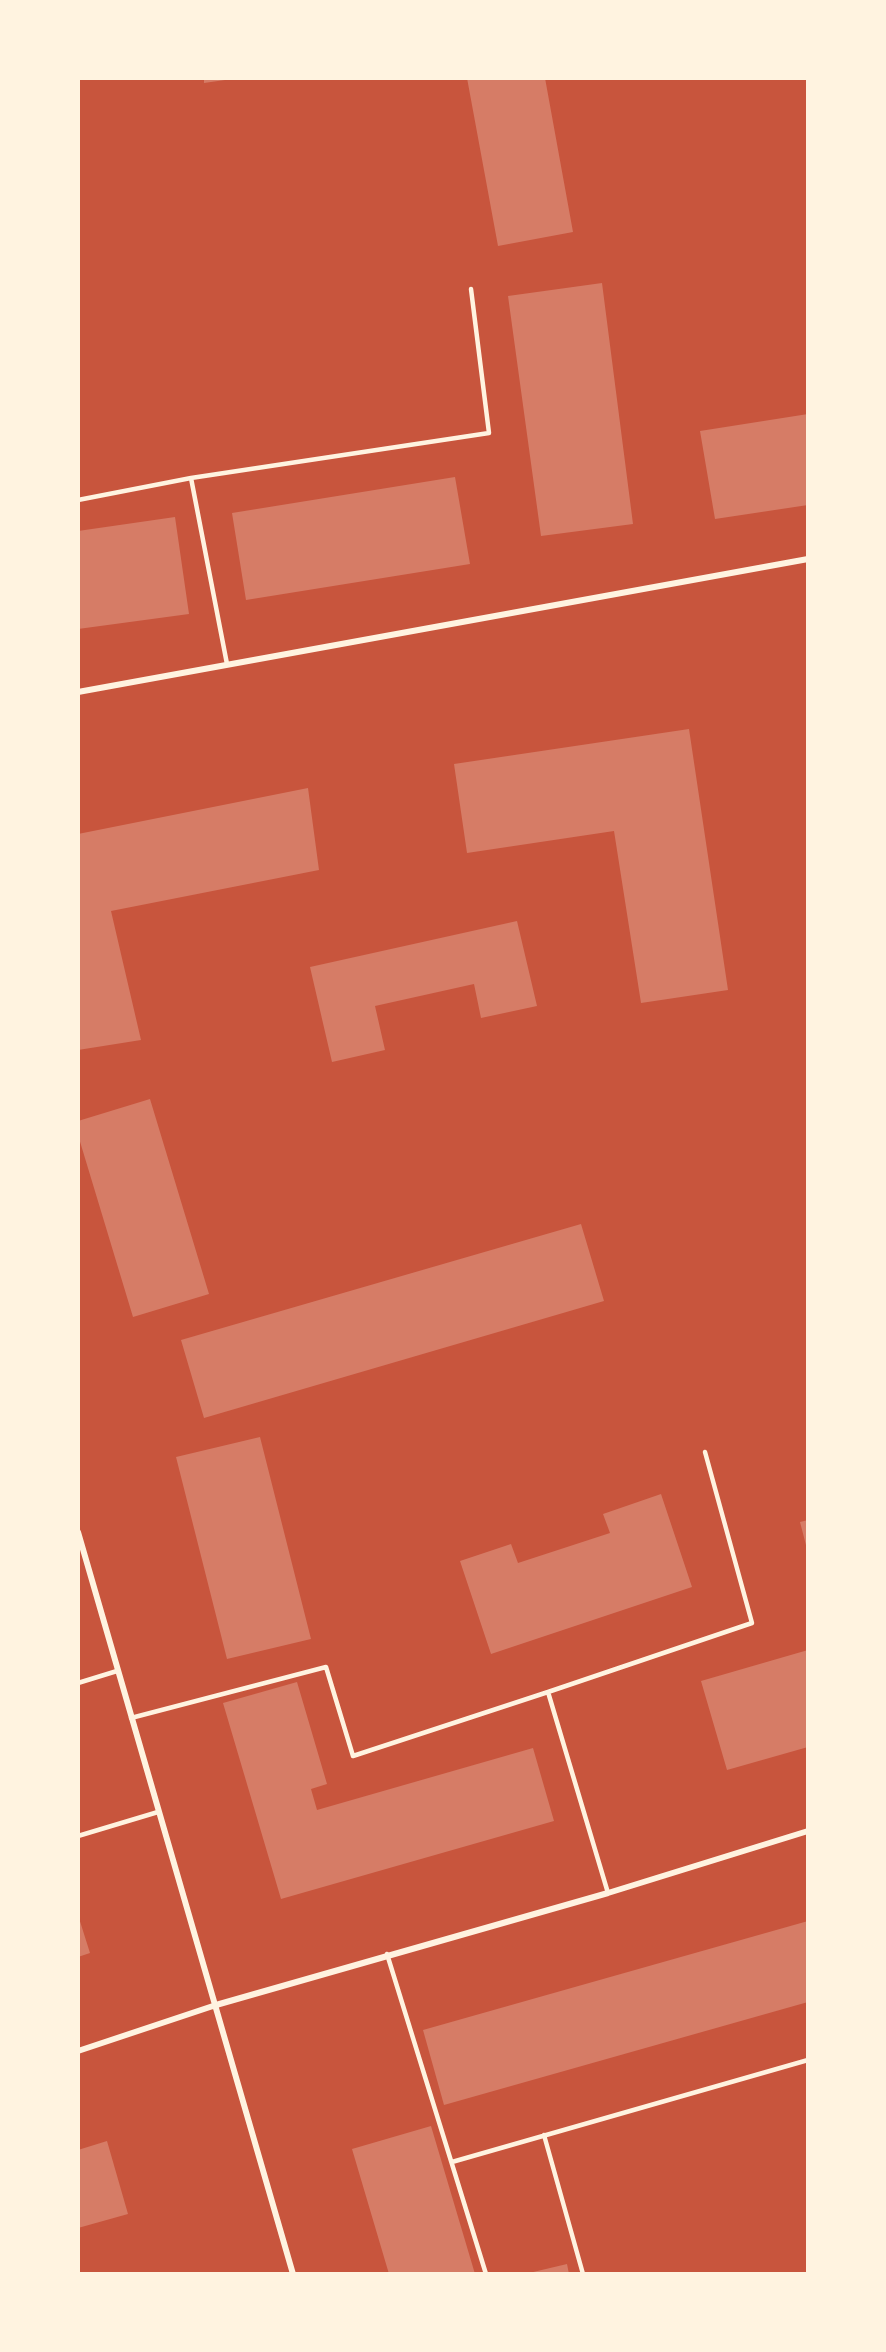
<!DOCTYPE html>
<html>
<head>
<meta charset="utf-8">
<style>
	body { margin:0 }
	#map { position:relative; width:886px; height:2352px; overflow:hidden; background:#c8553d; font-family:Barlow,sans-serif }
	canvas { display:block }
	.frame { position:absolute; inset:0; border:80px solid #fff3e0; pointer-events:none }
</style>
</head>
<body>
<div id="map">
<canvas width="886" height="2352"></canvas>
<div class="frame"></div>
</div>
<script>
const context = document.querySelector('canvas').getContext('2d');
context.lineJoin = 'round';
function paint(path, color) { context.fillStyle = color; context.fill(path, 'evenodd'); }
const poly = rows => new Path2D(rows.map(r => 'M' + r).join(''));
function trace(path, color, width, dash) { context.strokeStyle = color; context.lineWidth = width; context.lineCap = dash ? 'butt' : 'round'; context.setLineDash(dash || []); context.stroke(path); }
const building = poly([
	[204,78,232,78,232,79,204,83],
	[467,78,545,78,573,232,498,246],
	[602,283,633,524,541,536,508,296],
	[808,414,808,505,715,519,700,431],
	[455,477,470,564,246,600,232,513],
	[175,517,189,614,78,629,78,531],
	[689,729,728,990,641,1003,614,831,467,853,454,764],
	[308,788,319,870,111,911,141,1040,78,1050,78,834],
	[517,921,537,1006,481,1018,474,984,375,1006,385,1050,332,1062,310,967],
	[150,1099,209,1294,133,1317,78,1135,78,1121],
	[581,1224,604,1301,204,1418,181,1340],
	[260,1437,311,1639,227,1659,176,1457],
	[661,1494,692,1587,491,1654,460,1561,511,1544,518,1563,610,1533,603,1514],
	[808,1520,808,1549,807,1549,800,1522],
	[808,1650,808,1747,727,1770,701,1681],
	[297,1682,327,1784,311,1789,317,1810,533,1748,554,1821,281,1899,223,1703],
	[78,1915,90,1953,78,1957],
	[808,1921,808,2002,444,2105,423,2030],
	[431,2126,475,2274,389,2274,352,2149],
	[107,2141,128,2214,78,2228,78,2150],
	[567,2264,569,2274,529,2274,529,2273]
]);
const service = poly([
	[78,500,191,478],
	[227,664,191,478,489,433,471,289],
	[78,1683,117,1671],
	[548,1692,752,1623,705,1452],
	[131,1718,326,1667,353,1756,548,1692,608,1893],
	[78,1836,158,1812],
	[387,1954,486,2274],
	[544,2135,583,2274],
	[452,2162,808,2060]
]);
const minor = poly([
	[78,692,808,559],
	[78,1532,293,2274],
	[78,2051,216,2005,608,1893,808,1831]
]);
paint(building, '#d67c66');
trace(service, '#fff3e0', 4.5);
trace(minor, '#fff3e0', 6);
</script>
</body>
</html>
